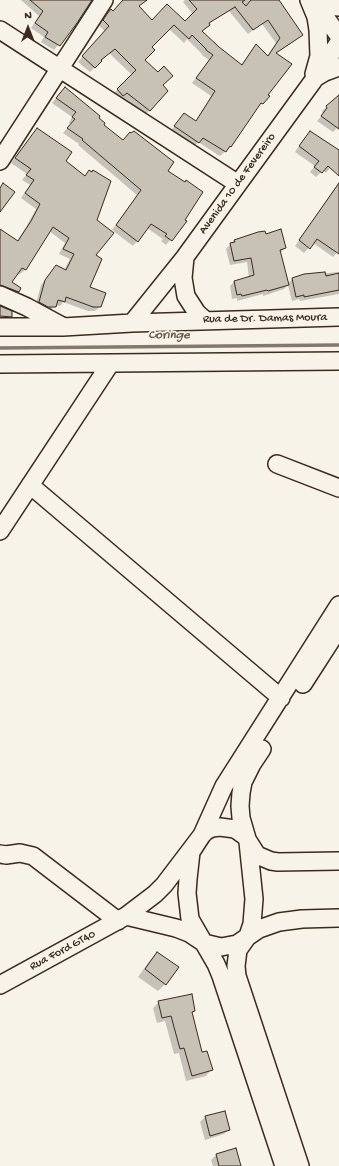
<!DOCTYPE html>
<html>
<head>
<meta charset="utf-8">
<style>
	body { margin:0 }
	#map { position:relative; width:339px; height:1166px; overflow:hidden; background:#f7f3e8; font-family:"Gochi Hand",sans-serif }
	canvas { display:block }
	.north { position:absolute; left:8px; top:8px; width:40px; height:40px; -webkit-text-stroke:3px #f7f3e8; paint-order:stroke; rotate:0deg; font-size:11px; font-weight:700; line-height:16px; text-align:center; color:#3b2a1e }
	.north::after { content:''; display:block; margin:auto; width:14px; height:18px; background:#3b2a1e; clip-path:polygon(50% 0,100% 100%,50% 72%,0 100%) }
</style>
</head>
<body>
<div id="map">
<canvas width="339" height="1166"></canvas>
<div class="north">N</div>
</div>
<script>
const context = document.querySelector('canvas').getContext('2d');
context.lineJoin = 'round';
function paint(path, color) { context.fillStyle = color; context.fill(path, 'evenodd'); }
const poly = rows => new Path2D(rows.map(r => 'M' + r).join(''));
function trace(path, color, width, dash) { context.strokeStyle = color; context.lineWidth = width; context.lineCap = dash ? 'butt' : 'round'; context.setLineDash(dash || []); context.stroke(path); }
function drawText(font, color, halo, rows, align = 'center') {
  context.font = font + ' "Gochi Hand",sans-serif'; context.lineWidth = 3.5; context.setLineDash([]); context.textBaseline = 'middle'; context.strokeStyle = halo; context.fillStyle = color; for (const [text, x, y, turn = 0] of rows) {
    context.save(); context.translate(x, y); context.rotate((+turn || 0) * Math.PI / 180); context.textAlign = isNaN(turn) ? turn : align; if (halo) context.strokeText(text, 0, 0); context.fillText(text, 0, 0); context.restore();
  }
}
const shadow = poly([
	[21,0,91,0,77,22,54,50,41,42,44,37,31,28,39,16],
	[124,0,146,0,138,7,152,21,185,23,193,14,183,2,185,0,277,0,302,35,297,39,275,54,266,95,268,96,257,108,231,146,220,156,198,142,194,147,170,132,184,114,195,122,211,96,192,83,209,60,202,55,202,54,187,39,184,43,169,29,150,47,144,60,167,91,145,115,122,97,118,100,113,94,132,75,109,53,90,72,78,62,105,31,99,26,102,20,111,11,113,12],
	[229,11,248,34,262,24,276,43,267,56,252,50,241,65,219,48,201,32,208,24],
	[60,93,97,118,102,125,123,141,167,171,183,220,185,221,166,245,161,241,163,239,147,228,133,246,112,230,137,195,78,145,79,144,63,133,71,124,69,123,72,117,52,103],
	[339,96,339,130,337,128,333,132,317,121,323,114,322,111],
	[33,134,84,177,89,172,96,221,94,256,88,288,100,307,95,311,88,311,63,302,60,306,55,305,50,311,35,307,41,285,52,271,64,270,70,259,59,254,65,243,49,231,25,270,20,274,17,273,10,282,20,289,18,292,13,296,0,291,0,235,17,241,26,227,36,209,21,198,30,185,22,180,27,174,11,163],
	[305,137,339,151,339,158,326,173,323,170,316,177,310,172,315,166,295,152],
	[339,182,339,250,333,257,313,243,304,253,295,246],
	[259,233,266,235,285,248,280,253,288,284,292,279,304,275,339,272,339,294,300,301,299,299,292,301,288,285,284,289,263,296,263,294,237,301,237,298,232,299,230,286,234,282,249,278,247,262,230,265,226,249,234,240],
	[0,307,11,317,6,321,0,321],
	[157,953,165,984,158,991,138,977,150,960],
	[159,1002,194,1011,191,1014,202,1054,211,1070,206,1076,186,1081,179,1053,174,1054,165,1021,157,1023,153,1008],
	[224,1112,229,1130,224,1134,205,1140,200,1122,205,1117],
	[236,1150,240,1166,213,1166,211,1160,216,1155]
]);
const stream = poly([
	[0,348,339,345]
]);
const building = poly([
	[30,0,92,0,77,23,60,46,45,37,48,32,35,23,43,11,30,0],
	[123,0,147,0,139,6,152,20,167,4,185,21,197,9,189,0,245,0,242,2,246,6,251,0,279,0,303,35,276,53,292,64,268,95,270,96,263,104,261,103,231,147,230,146,226,152,203,138,199,143,174,126,184,113,196,121,215,91,196,78,213,55,206,50,206,49,192,35,189,39,174,25,152,47,155,50,145,60,158,72,164,66,173,76,163,85,168,91,150,111,127,93,123,96,117,89,136,70,115,49,101,60,102,61,95,68,82,56,109,26,103,20,107,14,111,9,113,11,123,0],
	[235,7,253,30,268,20,280,38,268,56,256,44,242,65,219,47,202,31,210,25,209,23,235,7],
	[65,87,100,116,99,118,105,123,104,125,123,140,130,132,131,133,134,131,174,162,168,171,185,182,186,180,203,192,185,220,187,221,172,241,165,236,167,234,151,224,138,242,116,225,141,190,82,140,83,139,67,128,75,119,72,117,76,112,56,98,65,87],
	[339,95,339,129,321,116,327,108,326,106,339,95],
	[37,128,72,152,66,161,85,176,89,170,92,172,93,170,111,181,97,220,114,233,96,255,102,259,90,287,106,293,101,307,93,307,66,297,65,302,58,300,56,307,48,307,39,302,45,280,56,265,66,270,74,254,63,249,69,238,53,227,26,270,22,268,12,282,21,288,19,292,0,285,0,229,18,241,31,221,40,204,25,193,34,180,26,175,31,169,15,158,37,128],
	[310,131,339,150,339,176,328,166,322,173,314,167,319,161,299,146,310,131],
	[3,183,15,192,0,212,0,188,3,183],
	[339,183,339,254,317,239,310,249,299,240,339,183],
	[281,229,286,248,280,250,289,285,268,291,267,290,242,296,241,294,237,295,234,281,254,275,251,258,234,261,230,243,235,242,234,240,258,232,265,231,266,234,281,229],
	[325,272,326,276,339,273,339,290,304,297,304,295,296,297,292,278,304,274,325,272],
	[0,306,12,311,12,317,0,316,0,306],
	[157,952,179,967,166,985,145,969,157,952],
	[192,994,195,1011,192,1012,202,1052,207,1051,213,1070,192,1076,184,1048,180,1049,171,1016,162,1018,158,1001,192,994],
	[225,1111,230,1130,210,1136,205,1116,225,1111],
	[236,1148,241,1166,219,1166,216,1154,236,1148]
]);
const minor = poly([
	[309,0,316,17,318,30,319,56,314,74],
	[319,0,329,6,339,7],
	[315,3,339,36],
	[0,30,238,184],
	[315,78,325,72,339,67],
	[0,161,104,0],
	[185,257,183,278,186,296,197,313,205,320],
	[0,295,27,307,62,326],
	[132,323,185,257,238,184,313,81,339,42],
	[0,327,63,327,132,323,339,317],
	[0,364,339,361],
	[277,464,339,488],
	[30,485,281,698],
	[0,531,110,364],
	[303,684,339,628],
	[262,749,252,764,243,782,241,793,240,806,241,818,248,842,254,899,252,924,248,936,238,950,236,966,237,976,300,1166],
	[0,854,6,855,20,853,33,856,118,921],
	[126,916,176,928,189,933,204,943,221,947,237,944,259,929,279,922,302,919,339,918],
	[0,985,126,916,155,894,164,885,202,835,206,831,212,828,220,827,235,829,245,836,257,855,271,861,278,862,339,861],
	[284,1166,221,976,216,964,190,919,187,893,188,879,191,852,202,835,224,786,339,605]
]);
const streetNames = [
	["Avenida 10 de Fevereiro",238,184,-54],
	["Rua de Dr. Damas Moura",265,319,-1],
	["Rua Ford GT40",63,951,-28]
];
const waterNames = [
	["Coringe",169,336]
];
paint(shadow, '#0003');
trace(stream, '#84786c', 3.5);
paint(building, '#c8c1b6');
trace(building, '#3b2a1e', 1);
trace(minor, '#3b2a1e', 20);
trace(minor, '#f7f3e8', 17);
drawText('12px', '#3b2a1e', '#f7f3e8', streetNames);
drawText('italic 13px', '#5f5145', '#f7f3e8', waterNames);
</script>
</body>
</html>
